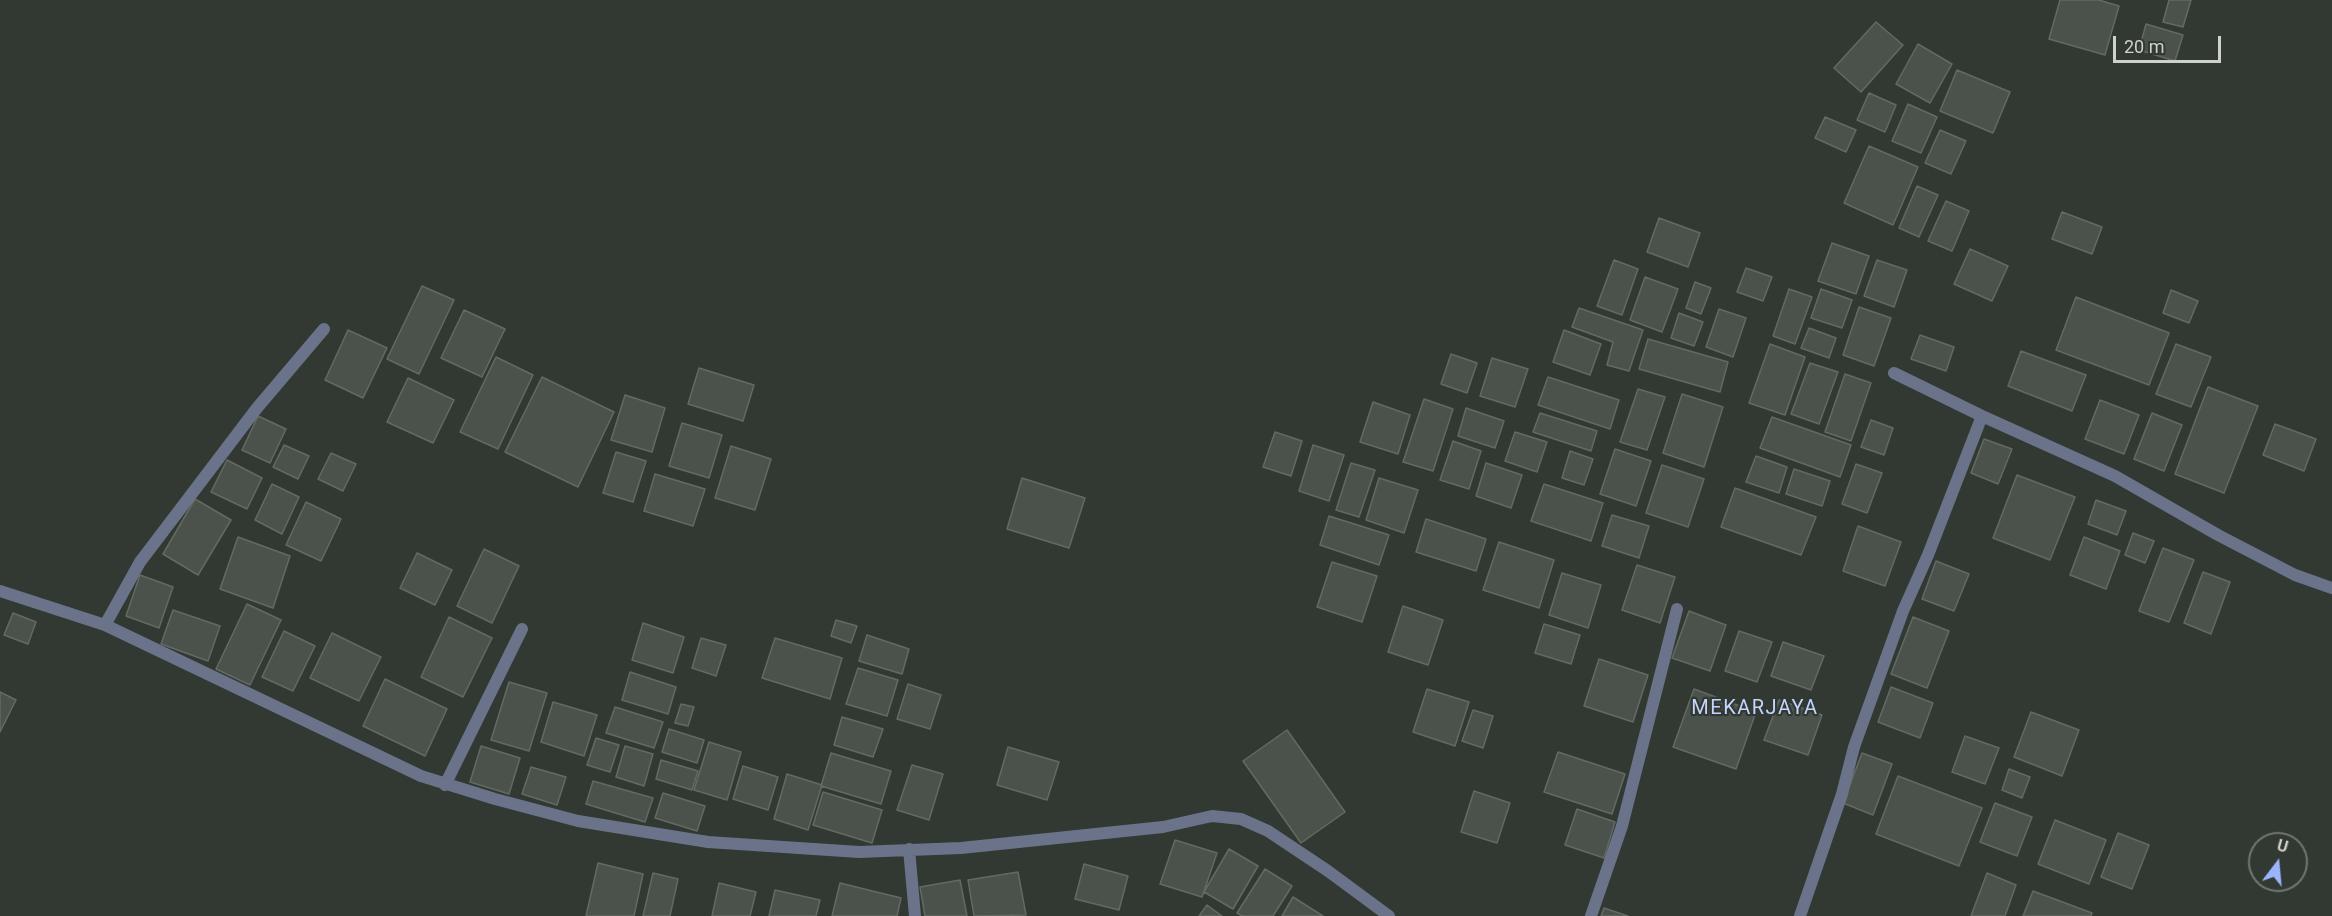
<!DOCTYPE html>
<html>
<head>
<meta charset="utf-8">
<style>
	body { margin:0 }
	#map { position:relative; width:2332px; height:916px; overflow:hidden; background:#323832; font-family:Roboto,sans-serif }
	canvas { display:block }
	.north { position:absolute; left:2248px; top:832px; width:60px; height:60px; box-sizing:border-box; background:#323832; border:2px solid #707670; border-radius:50%; rotate:16deg; font-size:16px; font-weight:700; line-height:24px; text-align:center; color:#ced2ce }
	.north::after { content:''; display:block; margin:auto; width:21px; height:27px; background:#9ab5fd; clip-path:polygon(50% 0,100% 100%,50% 72%,0 100%) }
	.scale { position:absolute; left:2113px; top:36px; width:108px; height:27px; box-sizing:border-box; border:3px solid #ced2ce; border-top:0; padding-left:8px; font-size:18px; line-height:21px; white-space:nowrap; color:#ced2ce; -webkit-text-stroke:4px #323832; paint-order:stroke }
</style>
</head>
<body>
<div id="map">
<canvas width="2332" height="916"></canvas>
<div class="north">U</div>
<div class="scale">20 m</div>
</div>
<script>
const context = document.querySelector('canvas').getContext('2d');
context.lineJoin = 'round';
function paint(path, color) { context.fillStyle = color; context.fill(path, 'evenodd'); }
const poly = rows => new Path2D(rows.map(r => 'M' + r).join(''));
function trace(path, color, width, dash) { context.strokeStyle = color; context.lineWidth = width; context.lineCap = dash ? 'butt' : 'round'; context.setLineDash(dash || []); context.stroke(path); }
function drawText(font, color, halo, rows, align = 'center') {
  context.font = font + ' Roboto,sans-serif'; context.lineWidth = 4.5; context.setLineDash([]); context.textBaseline = 'middle'; context.strokeStyle = halo; context.fillStyle = color; for (const [text, x, y, turn = 0] of rows) {
    context.save(); context.translate(x, y); context.rotate((+turn || 0) * Math.PI / 180); context.textAlign = isNaN(turn) ? turn : align; if (halo) context.strokeText(text, 0, 0); context.fillText(text, 0, 0); context.restore();
  }
}
const building = poly([
	[2060,0,2099,0,2119,6,2105,55,2049,39,2060,0],
	[2169,0,2191,0,2183,27,2163,22,2169,0],
	[1876,22,1903,45,1861,92,1834,68,1876,22],
	[2146,24,2183,35,2175,61,2139,50,2146,24],
	[1918,44,1952,64,1930,103,1896,84,1918,44],
	[1957,70,2010,92,1993,133,1940,111,1957,70],
	[1869,93,1896,105,1885,132,1857,120,1869,93],
	[1908,104,1937,117,1921,153,1892,141,1908,104],
	[1825,117,1856,130,1846,152,1815,138,1825,117],
	[1940,130,1966,141,1951,174,1925,163,1940,130],
	[1869,146,1918,167,1893,225,1844,203,1869,146],
	[1917,186,1938,195,1919,237,1899,228,1917,186],
	[1946,201,1969,211,1952,251,1928,241,1946,201],
	[2062,212,2102,227,2092,254,2052,239,2062,212],
	[1659,218,1700,233,1688,267,1647,252,1659,218],
	[1832,243,1869,256,1856,294,1818,281,1832,243],
	[1970,249,2008,266,1992,301,1954,284,1970,249],
	[1614,260,1638,269,1622,315,1597,306,1614,260],
	[1877,260,1907,270,1894,307,1864,296,1877,260],
	[1746,268,1772,277,1763,301,1737,292,1746,268],
	[1645,277,1678,289,1662,332,1630,320,1645,277],
	[1695,282,1711,288,1701,314,1686,308,1695,282],
	[422,286,454,300,419,374,387,359,422,286],
	[1789,289,1812,297,1795,344,1773,336,1789,289],
	[1821,289,1852,300,1842,328,1811,318,1821,289],
	[2171,290,2198,301,2189,323,2163,313,2171,290],
	[2076,297,2169,333,2149,385,2056,350,2076,297],
	[1859,307,1891,318,1874,366,1843,355,1859,307],
	[1579,308,1643,330,1629,371,1607,365,1613,342,1572,327,1579,308],
	[1719,309,1746,318,1733,357,1706,347,1719,309],
	[464,310,505,329,482,377,441,358,464,310],
	[1679,313,1703,322,1694,346,1671,338,1679,313],
	[1809,328,1836,338,1829,358,1801,348,1809,328],
	[348,330,387,348,363,398,325,380,348,330],
	[1564,330,1601,344,1590,375,1553,362,1564,330],
	[1920,335,1954,347,1946,371,1911,359,1920,335],
	[1648,339,1728,362,1720,392,1639,369,1648,339],
	[1770,344,1805,357,1785,415,1749,403,1770,344],
	[2176,344,2211,357,2191,407,2156,394,2176,344],
	[2021,351,2086,375,2072,411,2008,386,2021,351],
	[1451,354,1477,363,1467,393,1441,384,1451,354],
	[496,357,533,375,498,449,460,432,496,357],
	[1492,358,1528,369,1515,407,1480,396,1492,358],
	[1810,363,1838,372,1819,424,1791,414,1810,363],
	[699,368,754,385,743,421,688,404,699,368],
	[1845,374,1871,383,1851,441,1825,432,1845,374],
	[542,377,614,412,578,487,505,452,542,377],
	[1548,377,1619,400,1610,429,1538,405,1548,377],
	[408,378,454,400,433,443,387,422,408,378],
	[2208,387,2258,406,2224,493,2175,474,2208,387],
	[1638,389,1665,397,1647,450,1620,442,1638,389],
	[1682,394,1723,407,1704,467,1663,453,1682,394],
	[625,395,665,408,652,452,611,440,625,395],
	[1424,399,1453,409,1433,471,1403,462,1424,399],
	[2100,400,2139,415,2124,454,2085,439,2100,400],
	[1373,402,1410,415,1398,454,1360,442,1373,402],
	[1466,408,1504,421,1495,448,1458,436,1466,408],
	[1540,413,1597,431,1591,451,1533,432,1540,413],
	[2152,413,2182,425,2164,471,2134,459,2152,413],
	[258,416,286,429,270,463,242,450,258,416],
	[1772,417,1851,445,1840,477,1760,448,1772,417],
	[1871,420,1893,428,1884,455,1861,447,1871,420],
	[682,423,722,435,709,478,669,466,682,423],
	[2275,424,2316,439,2304,471,2263,455,2275,424],
	[1275,432,1302,441,1291,476,1263,467,1275,432],
	[1515,432,1547,442,1537,472,1505,461,1515,432],
	[1984,439,2012,449,1998,484,1971,473,1984,439],
	[1453,441,1481,451,1469,489,1440,480,1453,441],
	[284,445,309,456,298,479,273,467,284,445],
	[1313,445,1344,455,1329,501,1299,491,1313,445],
	[731,446,771,459,755,510,715,498,731,446],
	[1615,449,1651,461,1636,506,1600,494,1615,449],
	[1570,451,1593,459,1584,485,1562,478,1570,451],
	[616,452,646,461,633,502,603,493,616,452],
	[331,453,356,464,343,491,318,479,331,453],
	[1756,456,1787,467,1779,493,1746,482,1756,456],
	[227,460,262,478,247,509,211,492,227,460],
	[1351,463,1375,470,1359,517,1336,510,1351,463],
	[1486,463,1522,475,1511,508,1476,496,1486,463],
	[1856,464,1882,473,1867,513,1842,504,1856,464],
	[1662,465,1704,479,1688,527,1646,513,1662,465],
	[1794,469,1830,481,1822,506,1786,494,1794,469],
	[655,474,705,489,693,526,644,511,655,474],
	[2017,475,2075,497,2050,560,1993,538,2017,475],
	[1022,478,1085,498,1069,548,1007,529,1022,478],
	[1379,478,1418,490,1404,533,1366,520,1379,478],
	[272,484,299,497,282,534,255,520,272,484],
	[1544,484,1603,503,1591,541,1531,521,1544,484],
	[1735,488,1816,517,1801,555,1721,527,1735,488],
	[195,499,231,520,198,575,163,554,195,499],
	[2096,500,2126,511,2117,535,2088,524,2096,500],
	[306,502,341,519,321,561,286,545,306,502],
	[1612,515,1649,526,1639,558,1602,546,1612,515],
	[1329,516,1389,535,1379,565,1320,545,1329,516],
	[1426,519,1486,539,1476,571,1416,552,1426,519],
	[1858,526,1901,542,1885,586,1843,571,1858,526],
	[2133,533,2154,541,2145,563,2125,555,2133,533],
	[238,537,290,556,273,608,220,589,238,537],
	[2084,537,2120,551,2106,589,2070,575,2084,537],
	[1499,542,1554,560,1539,608,1483,590,1499,542],
	[2163,548,2194,560,2169,622,2139,611,2163,548],
	[484,549,519,566,492,623,457,606,484,549],
	[417,553,452,570,435,605,400,588,417,553],
	[1936,561,1969,574,1954,611,1922,599,1936,561],
	[1332,562,1377,576,1362,622,1317,607,1332,562],
	[1637,565,1675,577,1660,623,1622,610,1637,565],
	[2203,572,2230,582,2211,634,2184,623,2203,572],
	[1562,573,1601,585,1588,628,1549,615,1562,573],
	[140,575,173,587,159,628,126,616,140,575],
	[247,604,281,620,250,685,216,669,247,604],
	[1403,606,1443,620,1428,665,1388,652,1403,606],
	[173,610,220,626,208,661,161,644,173,610],
	[1689,611,1726,625,1710,671,1672,658,1689,611],
	[13,613,36,622,28,644,4,635,13,613],
	[449,617,492,638,463,697,421,677,449,617],
	[1913,617,1949,631,1927,688,1891,674,1913,617],
	[836,620,857,626,851,643,831,636,836,620],
	[643,623,684,637,673,673,632,660,643,623],
	[1544,624,1580,635,1571,664,1535,653,1544,624],
	[284,631,315,646,293,691,262,677,284,631],
	[1739,631,1772,642,1757,682,1725,671,1739,631],
	[332,633,381,657,359,701,310,678,332,633],
	[867,635,909,649,902,674,859,661,867,635],
	[701,638,726,645,716,676,692,668,701,638],
	[775,638,842,658,830,699,762,678,775,638],
	[1783,642,1824,656,1811,690,1771,676,1783,642],
	[1599,659,1648,675,1633,722,1584,706,1599,659],
	[858,668,898,680,887,716,846,704,858,668],
	[630,672,676,687,668,714,622,700,630,672],
	[385,679,447,709,425,756,363,726,385,679],
	[509,682,547,693,529,751,491,740,509,682],
	[908,684,941,695,930,729,897,719,908,684],
	[1891,687,1933,703,1920,738,1878,722,1891,687],
	[1427,689,1469,702,1455,746,1413,732,1427,689],
	[1694,689,1756,712,1736,769,1673,747,1694,689],
	[0,692,16,700,0,732,0,692],
	[1779,700,1822,715,1808,755,1764,740,1779,700],
	[553,702,597,715,584,756,541,742,553,702],
	[681,704,694,707,688,726,675,723,681,704],
	[615,707,663,722,654,748,606,733,615,707],
	[1473,710,1493,716,1483,748,1462,741,1473,710],
	[2031,712,2079,730,2062,776,2014,757,2031,712],
	[842,717,883,729,873,757,834,745,842,717],
	[669,729,704,740,697,763,662,752,669,729],
	[1287,730,1345,812,1301,843,1243,761,1287,730],
	[1965,736,1999,748,1985,784,1952,772,1965,736],
	[596,738,619,745,610,772,587,765,596,738],
	[709,742,741,752,727,800,694,790,709,742],
	[481,746,520,758,509,794,470,782,481,746],
	[625,746,653,754,644,786,616,777,625,746],
	[1008,747,1059,762,1047,800,997,785,1008,747],
	[1558,752,1625,774,1612,814,1544,792,1558,752],
	[831,753,891,771,881,804,821,786,831,753],
	[1862,753,1892,764,1873,815,1843,803,1862,753],
	[661,760,698,771,692,790,656,779,661,760],
	[912,765,943,774,929,820,897,810,912,765],
	[743,766,778,777,768,810,733,799,743,766],
	[531,767,566,777,557,805,522,794,531,767],
	[2009,769,2030,777,2022,798,2002,790,2009,769],
	[787,774,822,785,808,830,774,819,787,774],
	[1898,776,1982,808,1959,866,1876,834,1898,776],
	[593,781,653,798,645,822,586,804,593,781],
	[1474,791,1510,803,1497,843,1461,832,1474,791],
	[823,792,882,810,872,843,813,825,823,792],
	[663,793,705,806,697,831,655,818,663,793],
	[1995,803,2032,817,2017,856,1980,842,1995,803],
	[1577,809,1615,822,1604,858,1565,845,1577,809],
	[2055,820,2106,840,2089,884,2038,864,2055,820],
	[2118,833,2149,845,2132,889,2101,877,2118,833],
	[1175,840,1217,853,1202,897,1160,884,1175,840],
	[1229,849,1258,866,1233,909,1204,892,1229,849],
	[598,863,643,874,634,916,586,916,598,863],
	[1084,864,1128,876,1119,910,1075,899,1084,864],
	[1265,869,1292,886,1273,916,1242,916,1237,913,1265,869],
	[1018,872,1026,915,974,916,968,880,1018,872],
	[653,873,678,879,670,916,643,916,653,873],
	[1987,873,2016,885,2005,916,1971,916,1987,873],
	[960,880,967,916,925,916,920,887,960,880],
	[719,883,756,892,750,916,712,916,719,883],
	[840,883,901,898,897,916,832,916,840,883],
	[775,890,820,900,816,916,769,916,775,890],
	[2033,891,2092,913,2091,916,2023,916,2033,891],
	[1293,897,1323,916,1282,916,1293,897],
	[1207,905,1222,916,1199,916,1207,905],
	[1604,908,1628,916,1601,916,1604,908]
]);
const minor = poly([
	[1894,373,1982,416,2115,476,2218,535,2295,575,2332,588],
	[0,591,105,625,421,776,495,799,578,821,708,842,859,852,961,848,1163,827,1212,816,1241,819,1268,831,1328,871,1389,916],
	[105,625,140,562,257,408,324,329],
	[445,785,522,629],
	[909,849,915,916],
	[1591,916,1622,826,1677,609],
	[1800,916,1842,794,1854,747,1903,611,1928,555,1982,416]
]);
const quarterNames = [
	["MEKARJAYA",1755,709]
];
paint(building, '#4b524b');
trace(building, '#636a63', 1.5);
trace(minor, '#6a7389', 12);
context.letterSpacing = '1.5px';
drawText('20px', '#c4d4fd', '#323832', quarterNames);
context.letterSpacing = '0px';
</script>
</body>
</html>
